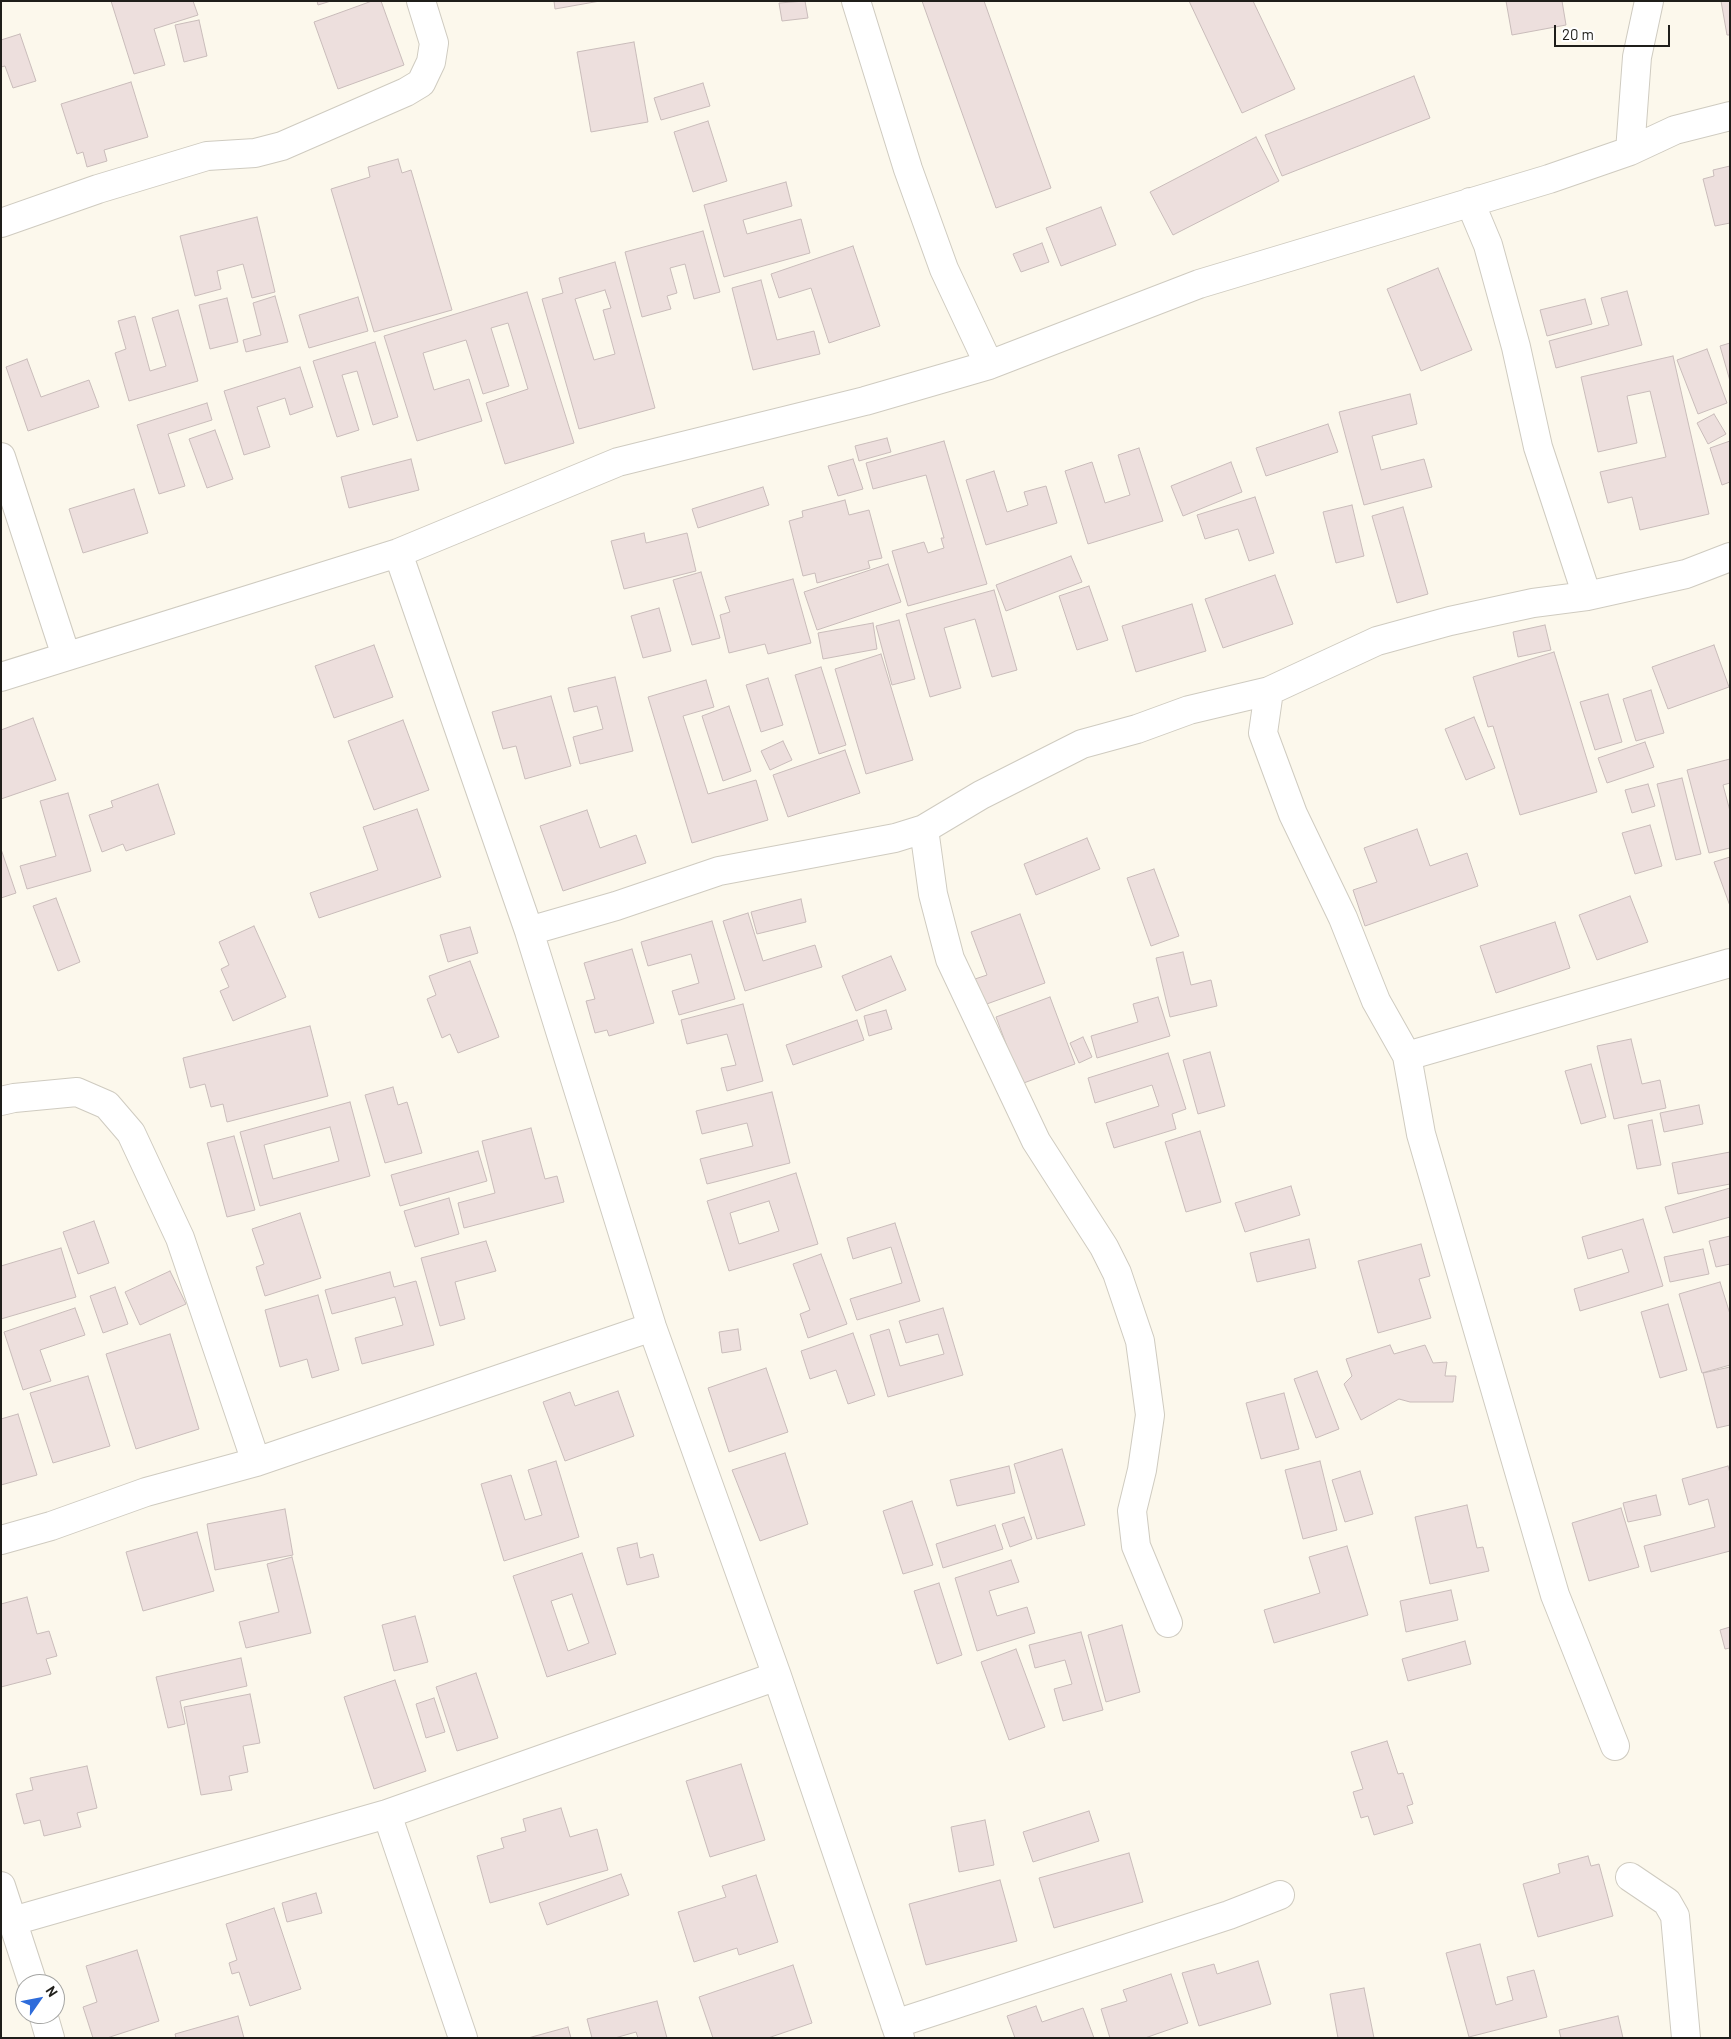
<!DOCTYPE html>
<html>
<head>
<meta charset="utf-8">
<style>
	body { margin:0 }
	#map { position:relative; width:1731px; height:2039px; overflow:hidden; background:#fcf8ec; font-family:Barlow,sans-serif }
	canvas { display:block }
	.frame { position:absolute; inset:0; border:2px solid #1f1e1a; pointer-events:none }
	.north { position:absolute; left:15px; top:1974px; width:50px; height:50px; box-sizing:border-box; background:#fff; border:1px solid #a5a5a3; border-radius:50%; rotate:57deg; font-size:14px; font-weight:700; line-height:20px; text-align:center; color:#1f1e1a }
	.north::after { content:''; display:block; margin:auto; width:18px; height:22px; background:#2f6cda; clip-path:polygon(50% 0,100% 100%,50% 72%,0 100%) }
	.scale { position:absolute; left:1554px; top:25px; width:116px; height:22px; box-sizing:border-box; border:2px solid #1f1e1a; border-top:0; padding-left:6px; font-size:15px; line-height:18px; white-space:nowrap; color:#1f1e1a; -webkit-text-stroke:4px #fff; paint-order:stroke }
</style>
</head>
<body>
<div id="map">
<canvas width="1731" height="2039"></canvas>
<div class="frame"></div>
<div class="north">N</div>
<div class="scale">20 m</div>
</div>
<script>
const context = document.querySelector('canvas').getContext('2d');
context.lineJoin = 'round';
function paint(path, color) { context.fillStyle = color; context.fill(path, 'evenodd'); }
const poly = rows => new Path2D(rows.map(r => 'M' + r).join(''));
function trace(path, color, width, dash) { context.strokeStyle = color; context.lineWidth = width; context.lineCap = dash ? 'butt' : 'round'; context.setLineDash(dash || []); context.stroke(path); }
const building = poly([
	[111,1,193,1,198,15,154,29,165,65,134,74,111,1],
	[317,1,331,1,318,5,317,1],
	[372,1,381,1,404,65,338,89,314,22,372,1],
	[554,1,600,1,555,9,554,1],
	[805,1,808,18,782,21,779,3,805,1],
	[922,1,984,1,1051,188,996,208,922,1],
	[1189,1,1253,1,1295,89,1242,113,1189,1],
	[1506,1,1562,1,1566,25,1512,35,1506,1],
	[1721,1,1730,1,1730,35,1727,35,1721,1],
	[199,20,207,56,184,62,175,25,199,20],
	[20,34,36,81,13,88,5,66,1,67,1,40,20,34],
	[634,42,648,122,591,132,577,52,634,42],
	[1414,76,1430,118,1282,176,1265,135,1414,76],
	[131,82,148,137,104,150,107,161,87,167,83,152,77,154,61,104,131,82],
	[703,83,710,106,661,120,654,98,703,83],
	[708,121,727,181,693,192,674,132,708,121],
	[1256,137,1279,181,1173,235,1150,192,1256,137],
	[398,159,402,173,411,170,452,310,374,332,331,189,370,177,368,167,398,159],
	[1730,166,1730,223,1715,226,1703,179,1714,176,1713,170,1730,166],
	[786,182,792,206,743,220,747,234,801,219,810,253,724,277,704,205,786,182],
	[1101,207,1116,245,1061,266,1046,228,1101,207],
	[257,217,275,292,252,298,243,264,217,271,221,289,195,296,180,236,257,217],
	[703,231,720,292,694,299,685,264,670,268,677,293,667,296,671,309,642,317,625,252,703,231],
	[1042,243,1049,262,1021,272,1013,254,1042,243],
	[853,246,880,326,829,343,811,288,779,298,771,274,853,246],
	[615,262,655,408,579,429,542,299,563,293,559,278,615,262],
	[605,290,611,308,603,310,615,354,594,360,575,299,605,290],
	[1438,268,1472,350,1421,371,1387,289,1438,268],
	[761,280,777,340,814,331,820,354,753,370,732,288,761,280],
	[1627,291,1642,345,1556,368,1549,341,1609,325,1601,298,1627,291],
	[527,292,574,443,505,464,486,403,528,389,508,323,491,328,509,386,483,394,466,340,423,353,434,390,469,379,482,421,417,441,384,336,527,292],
	[275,296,288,342,246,352,243,340,261,335,253,303,275,296],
	[358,297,368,331,309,348,299,315,358,297],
	[227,298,238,342,210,349,199,305,227,298],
	[1585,299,1592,324,1547,336,1540,310,1585,299],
	[178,310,198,381,129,401,115,353,126,349,118,321,135,316,150,371,166,366,152,318,178,310],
	[375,342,398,417,373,425,357,371,342,375,359,430,337,437,313,361,375,342],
	[1730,343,1730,381,1720,346,1730,343],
	[1707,349,1727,403,1698,414,1677,360,1707,349],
	[1673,356,1709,514,1640,530,1632,497,1608,503,1600,472,1666,457,1650,391,1627,396,1637,443,1598,452,1581,377,1673,356],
	[27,359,41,397,89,380,99,407,28,431,6,367,27,359],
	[300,367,313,407,290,415,285,398,257,407,270,447,244,455,224,391,300,367],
	[1410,394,1417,424,1372,436,1381,470,1424,459,1432,487,1364,505,1339,412,1410,394],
	[207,403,212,420,168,434,185,486,159,494,137,425,207,403],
	[1714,414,1726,434,1708,444,1697,423,1714,414],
	[1328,424,1338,452,1266,476,1256,448,1328,424],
	[215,430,233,479,207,488,189,439,215,430],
	[887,438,891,452,859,461,855,446,887,438],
	[944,441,987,584,908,606,892,551,924,542,928,553,944,548,941,538,944,538,926,475,873,489,866,463,944,441],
	[1730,441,1730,482,1722,485,1710,448,1730,441],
	[1139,448,1163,521,1088,544,1065,471,1092,462,1105,503,1130,495,1118,455,1139,448],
	[411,459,419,490,349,508,341,477,411,459],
	[853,459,863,489,838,496,828,466,853,459],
	[1231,462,1242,492,1183,516,1171,486,1231,462],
	[994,471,1007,512,1028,505,1024,492,1046,486,1057,523,986,545,966,480,994,471],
	[763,487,769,505,698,528,692,509,763,487],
	[134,489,148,533,83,553,69,509,134,489],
	[1255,497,1274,553,1249,561,1238,529,1205,539,1197,515,1255,497],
	[845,500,849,515,869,510,882,558,868,561,870,568,817,583,815,573,803,576,789,521,803,517,802,511,845,500],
	[1352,505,1364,556,1336,563,1323,512,1352,505],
	[1403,507,1428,594,1397,603,1372,516,1403,507],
	[644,533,646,543,687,533,696,571,624,589,611,541,644,533],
	[1071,556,1082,582,1006,611,996,585,1071,556],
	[888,564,901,602,817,630,804,592,888,564],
	[701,572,720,638,692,645,673,580,701,572],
	[1275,575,1293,624,1223,648,1205,599,1275,575],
	[793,579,811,643,768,654,765,644,729,653,720,615,730,612,725,597,793,579],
	[1089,586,1108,640,1077,650,1059,596,1089,586],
	[994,590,1017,670,992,677,975,619,944,628,961,688,930,697,906,614,994,590],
	[1192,604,1206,651,1136,672,1122,626,1192,604],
	[659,608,671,651,643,658,631,616,659,608],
	[899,620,915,679,892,685,876,626,899,620],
	[873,623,877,649,823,659,818,633,873,623],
	[1545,625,1551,650,1518,657,1513,632,1545,625],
	[374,645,393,697,334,718,315,666,374,645],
	[1714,645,1729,687,1668,709,1652,667,1714,645],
	[1554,652,1597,792,1520,815,1493,726,1488,727,1473,677,1554,652],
	[881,654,913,760,866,774,835,669,881,654],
	[821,667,846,745,819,754,795,675,821,667],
	[615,677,633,751,580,764,573,737,603,729,597,706,574,712,568,688,615,677],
	[768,678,783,725,761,732,746,685,768,678],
	[706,680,714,707,683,716,708,794,756,780,768,820,692,843,648,697,706,680],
	[1651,690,1664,733,1636,741,1623,699,1651,690],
	[1608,694,1622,742,1595,750,1580,702,1608,694],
	[551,696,571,766,525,779,516,746,503,749,492,712,551,696],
	[729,706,751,771,723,781,702,716,729,706],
	[1474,717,1495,768,1466,780,1445,729,1474,717],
	[33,718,56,780,1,799,1,730,33,718],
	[403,720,429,790,374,810,348,741,403,720],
	[783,741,792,760,770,770,761,751,783,741],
	[1645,742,1654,767,1607,783,1598,758,1645,742],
	[845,750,860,793,788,817,773,775,845,750],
	[1730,759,1730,783,1723,785,1730,811,1730,848,1709,853,1687,770,1730,759],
	[1682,778,1701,854,1676,860,1657,784,1682,778],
	[158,784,175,834,126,851,123,844,102,852,89,815,113,807,111,801,158,784],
	[1648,784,1655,806,1632,813,1625,790,1648,784],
	[68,793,91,871,27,889,20,866,56,856,40,801,68,793],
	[417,809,441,877,319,918,310,893,378,870,363,827,417,809],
	[587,810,600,848,636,835,646,863,563,891,540,826,587,810],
	[1650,825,1662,866,1635,874,1622,833,1650,825],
	[1417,829,1430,866,1467,853,1478,886,1365,926,1353,890,1377,882,1364,848,1417,829],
	[1087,838,1100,869,1036,895,1024,864,1087,838],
	[1,849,16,893,1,898,1,849],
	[1730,857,1730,906,1714,862,1730,857],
	[1154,869,1179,936,1151,946,1127,878,1154,869],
	[1630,896,1648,942,1597,960,1579,915,1630,896],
	[56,898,80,962,58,971,33,906,56,898],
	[801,899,806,922,757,934,751,912,801,899],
	[748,913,763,961,815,945,822,967,745,991,723,921,748,913],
	[1020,914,1045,983,984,1005,975,979,987,975,971,932,1020,914],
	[712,921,735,999,679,1015,672,991,699,983,691,954,648,966,641,942,712,921],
	[1555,922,1570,968,1496,993,1480,946,1555,922],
	[254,926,286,997,233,1021,220,991,229,987,221,969,229,965,219,942,254,926],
	[470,927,478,953,448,962,440,935,470,927],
	[632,949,654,1023,609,1036,607,1030,595,1033,586,1001,595,999,584,963,632,949],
	[1183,952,1191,985,1211,980,1217,1006,1170,1017,1156,958,1183,952],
	[891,956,906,990,856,1011,842,976,891,956],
	[470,961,499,1037,458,1053,450,1034,442,1038,427,999,436,995,429,976,470,961],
	[1050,997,1075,1064,1021,1084,996,1017,1050,997],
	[1158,997,1170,1036,1097,1058,1091,1036,1138,1022,1133,1004,1158,997],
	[743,1004,763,1081,727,1091,721,1068,736,1065,727,1034,687,1044,681,1020,743,1004],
	[886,1010,892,1029,869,1036,864,1016,886,1010],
	[857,1020,864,1040,793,1065,786,1045,857,1020],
	[310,1026,328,1096,227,1122,223,1104,211,1107,205,1084,190,1088,183,1058,310,1026],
	[1083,1037,1092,1057,1079,1063,1070,1043,1083,1037],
	[1631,1039,1642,1084,1660,1080,1666,1108,1614,1119,1597,1046,1631,1039],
	[1210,1052,1225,1106,1198,1114,1183,1060,1210,1052],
	[1168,1053,1186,1109,1172,1114,1176,1129,1114,1148,1106,1123,1159,1106,1152,1085,1095,1103,1088,1078,1168,1053],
	[1591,1064,1606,1117,1581,1124,1565,1071,1591,1064],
	[393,1087,398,1105,407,1102,422,1153,385,1163,365,1095,393,1087],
	[772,1092,790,1163,707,1184,700,1159,753,1146,747,1123,702,1134,696,1111,772,1092],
	[350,1102,370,1176,260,1206,240,1132,350,1102],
	[330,1127,339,1161,273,1179,264,1145,330,1127],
	[1699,1105,1703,1124,1664,1132,1660,1113,1699,1105],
	[1652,1120,1661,1165,1637,1169,1628,1125,1652,1120],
	[531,1128,545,1179,557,1176,564,1202,464,1228,458,1203,495,1193,482,1141,531,1128],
	[1200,1131,1221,1202,1186,1212,1165,1142,1200,1131],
	[234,1136,255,1210,227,1217,207,1143,234,1136],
	[478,1151,487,1181,400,1206,391,1175,478,1151],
	[1730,1152,1730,1184,1678,1194,1672,1163,1730,1152],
	[796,1173,818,1244,729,1271,707,1201,796,1173],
	[769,1201,779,1231,739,1244,730,1213,769,1201],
	[1291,1186,1300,1215,1245,1232,1235,1203,1291,1186],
	[1730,1188,1730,1217,1673,1233,1665,1207,1730,1188],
	[449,1198,459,1234,415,1247,404,1211,449,1198],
	[300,1213,321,1278,265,1296,256,1267,264,1264,252,1229,300,1213],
	[1643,1219,1663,1286,1580,1311,1574,1289,1629,1272,1622,1249,1588,1259,1582,1237,1643,1219],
	[94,1221,109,1263,78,1274,63,1232,94,1221],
	[895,1223,920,1301,857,1320,850,1299,902,1283,891,1247,853,1259,847,1238,895,1223],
	[1730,1236,1730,1264,1716,1267,1709,1241,1730,1236],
	[1309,1239,1316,1268,1257,1282,1250,1253,1309,1239],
	[486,1241,496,1271,455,1282,465,1319,440,1326,421,1258,486,1241],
	[1421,1244,1430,1276,1419,1279,1431,1318,1378,1333,1358,1261,1421,1244],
	[61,1248,76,1297,1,1319,1,1266,61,1248],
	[1703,1249,1709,1274,1670,1282,1664,1257,1703,1249],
	[821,1254,847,1324,808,1338,800,1314,810,1310,793,1264,821,1254],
	[170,1271,186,1304,140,1325,125,1292,170,1271],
	[390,1272,394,1287,416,1281,434,1345,362,1364,355,1338,403,1325,395,1297,332,1314,325,1290,390,1272],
	[1720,1282,1730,1314,1730,1365,1702,1373,1679,1294,1720,1282],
	[115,1287,128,1324,103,1333,90,1296,115,1287],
	[318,1295,339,1370,312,1378,307,1359,280,1367,265,1310,318,1295],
	[1668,1304,1687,1370,1660,1378,1641,1312,1668,1304],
	[75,1308,85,1335,40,1350,51,1381,23,1390,4,1332,75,1308],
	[943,1308,963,1375,888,1397,870,1335,889,1329,900,1366,944,1354,938,1334,906,1343,899,1321,943,1308],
	[738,1329,741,1350,722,1353,719,1332,738,1329],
	[853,1333,875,1395,848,1404,836,1370,810,1379,801,1351,853,1333],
	[170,1334,199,1429,136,1449,106,1354,170,1334],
	[1390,1345,1394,1354,1425,1345,1433,1363,1447,1362,1445,1376,1456,1376,1453,1402,1410,1402,1399,1399,1361,1420,1344,1384,1352,1376,1346,1359,1390,1345],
	[1730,1367,1730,1425,1717,1428,1703,1373,1730,1367],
	[766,1368,788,1432,729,1452,708,1388,766,1368],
	[1317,1371,1339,1429,1316,1438,1294,1379,1317,1371],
	[88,1376,110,1446,53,1463,30,1393,88,1376],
	[618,1391,634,1436,565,1461,543,1402,570,1392,575,1406,618,1391],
	[1284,1393,1299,1449,1261,1459,1246,1403,1284,1393],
	[18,1414,37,1475,1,1485,1,1419,18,1414],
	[1062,1449,1085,1525,1037,1539,1014,1464,1062,1449],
	[785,1453,808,1524,760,1541,732,1470,785,1453],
	[556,1461,579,1537,504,1561,481,1484,511,1475,525,1520,542,1515,528,1470,556,1461],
	[1320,1461,1337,1530,1303,1539,1285,1470,1320,1461],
	[1009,1466,1015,1493,957,1506,950,1480,1009,1466],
	[1728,1466,1730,1473,1730,1551,1651,1572,1644,1546,1715,1527,1708,1499,1689,1505,1682,1479,1728,1466],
	[1360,1471,1373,1514,1345,1522,1332,1480,1360,1471],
	[1656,1495,1661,1515,1628,1522,1623,1503,1656,1495],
	[912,1501,933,1565,903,1574,883,1511,912,1501],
	[1467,1505,1477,1548,1483,1547,1489,1571,1430,1584,1415,1517,1467,1505],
	[1621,1508,1639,1567,1589,1581,1572,1523,1621,1508],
	[285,1509,293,1555,215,1570,207,1524,285,1509],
	[1024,1517,1032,1539,1010,1547,1002,1524,1024,1517],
	[995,1525,1003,1549,943,1568,936,1544,995,1525],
	[197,1532,214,1591,143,1611,126,1552,197,1532],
	[637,1543,640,1558,653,1554,659,1577,627,1585,617,1548,637,1543],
	[1347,1546,1368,1615,1274,1643,1264,1610,1320,1593,1309,1557,1347,1546],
	[582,1553,616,1654,547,1677,513,1576,582,1553],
	[572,1594,589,1643,568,1651,551,1601,572,1594],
	[292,1557,311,1633,246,1648,239,1622,279,1612,267,1564,292,1557],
	[1011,1560,1019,1582,989,1591,997,1616,1027,1607,1035,1633,977,1651,955,1578,1011,1560],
	[939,1583,962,1655,937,1664,914,1591,939,1583],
	[1451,1590,1458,1620,1406,1632,1400,1601,1451,1590],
	[27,1597,37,1634,49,1631,57,1656,46,1659,51,1674,1,1687,1,1604,27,1597],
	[415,1616,428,1662,394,1671,382,1625,415,1616],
	[1122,1625,1140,1692,1106,1702,1088,1635,1122,1625],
	[1730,1627,1730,1648,1725,1649,1720,1630,1730,1627],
	[1081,1632,1103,1710,1063,1721,1054,1689,1072,1684,1065,1660,1035,1668,1029,1645,1081,1632],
	[1465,1641,1471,1664,1408,1681,1402,1659,1465,1641],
	[1016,1649,1045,1727,1009,1740,981,1662,1016,1649],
	[241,1658,247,1686,180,1701,185,1724,168,1728,156,1677,241,1658],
	[476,1673,498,1738,457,1751,436,1687,476,1673],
	[395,1680,426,1771,374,1789,344,1697,395,1680],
	[250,1694,260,1743,243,1746,248,1772,229,1776,232,1790,201,1795,184,1707,250,1694],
	[434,1698,445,1732,426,1738,416,1704,434,1698],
	[1387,1741,1398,1774,1403,1773,1413,1804,1407,1806,1413,1823,1374,1835,1368,1816,1361,1818,1353,1792,1363,1789,1351,1752,1387,1741],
	[741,1764,765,1840,710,1857,686,1781,741,1764],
	[87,1766,97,1808,77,1813,81,1827,44,1836,40,1820,24,1824,16,1794,33,1790,30,1778,87,1766],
	[561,1808,570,1837,597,1829,608,1870,490,1903,477,1856,504,1848,501,1838,526,1831,523,1819,561,1808],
	[1089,1811,1099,1841,1033,1862,1023,1832,1089,1811],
	[985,1820,994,1865,959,1872,951,1827,985,1820],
	[1129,1853,1143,1902,1054,1928,1039,1878,1129,1853],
	[1588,1856,1591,1866,1599,1864,1613,1916,1538,1937,1523,1884,1560,1873,1558,1864,1588,1856],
	[621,1874,629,1895,547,1925,539,1903,621,1874],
	[756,1875,778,1942,739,1955,737,1948,694,1962,678,1912,726,1897,722,1886,756,1875],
	[1000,1880,1017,1941,926,1965,909,1904,1000,1880],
	[316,1893,322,1913,287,1922,282,1903,316,1893],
	[274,1908,301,1989,250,2006,239,1972,232,1974,229,1963,237,1960,226,1924,274,1908],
	[1480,1944,1496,2005,1513,2000,1507,1977,1534,1970,1547,2017,1469,2037,1446,1953,1480,1944],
	[137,1950,159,2021,107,2038,93,2038,83,2007,97,2002,86,1966,137,1950],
	[1258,1961,1271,2004,1199,2026,1182,1973,1214,1964,1217,1974,1258,1961],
	[793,1965,812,2023,768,2038,713,2038,699,1997,793,1965],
	[1171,1974,1188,2023,1145,2038,1110,2038,1101,2009,1127,2001,1123,1990,1171,1974],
	[1364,1988,1374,2038,1338,2038,1330,1994,1364,1988],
	[657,2001,667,2038,638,2038,636,2032,615,2038,592,2038,587,2019,657,2001],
	[1036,2006,1042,2022,1083,2008,1094,2038,1015,2038,1007,2016,1036,2006],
	[238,2016,244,2038,176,2038,175,2034,238,2016],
	[1618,2016,1623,2038,1561,2038,1559,2030,1618,2016],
	[568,2027,571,2038,528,2038,568,2027]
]);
const minor = poly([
	[856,1,908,169,944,269,989,365],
	[1630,151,1637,57,1649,1],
	[1470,202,1488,245,1516,347,1538,447,1587,596],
	[1,223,98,189,207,156,255,153,282,146,406,92,421,83,431,62,434,43,421,1],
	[1,457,66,656],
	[398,553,529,931,652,1327,777,1676,900,2038],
	[1,677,398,553,618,462,865,401,989,365,1199,284,1549,179,1630,151,1675,130,1730,116],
	[1269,691,1263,733,1293,814,1343,918,1376,1001,1407,1056,1421,1134,1555,1595,1615,1746],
	[924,829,933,894,950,959,1036,1141,1104,1247,1117,1273,1140,1341,1150,1415,1142,1470,1132,1511,1136,1546,1168,1623],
	[529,931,616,906,719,871,895,838,924,829,981,795,1082,744,1137,729,1189,710,1269,691,1377,641,1450,621,1533,603,1587,596,1686,574,1730,557],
	[1407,1056,1730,963],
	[1,1101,14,1098,77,1092,107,1105,131,1133,180,1238,256,1462],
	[1,1540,51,1526,146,1492,256,1462,652,1327],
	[387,1814,463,2038],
	[1630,1877,1667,1902,1675,1916,1686,2038],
	[1,1886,33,1984],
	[13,1921,387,1814,777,1676],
	[43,2014,50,2038],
	[895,2024,1229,1915,1280,1895]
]);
paint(building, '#eddfdd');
trace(building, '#c9bcba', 1);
trace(minor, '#cfcbc0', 30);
trace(minor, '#fff', 28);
</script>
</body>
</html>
